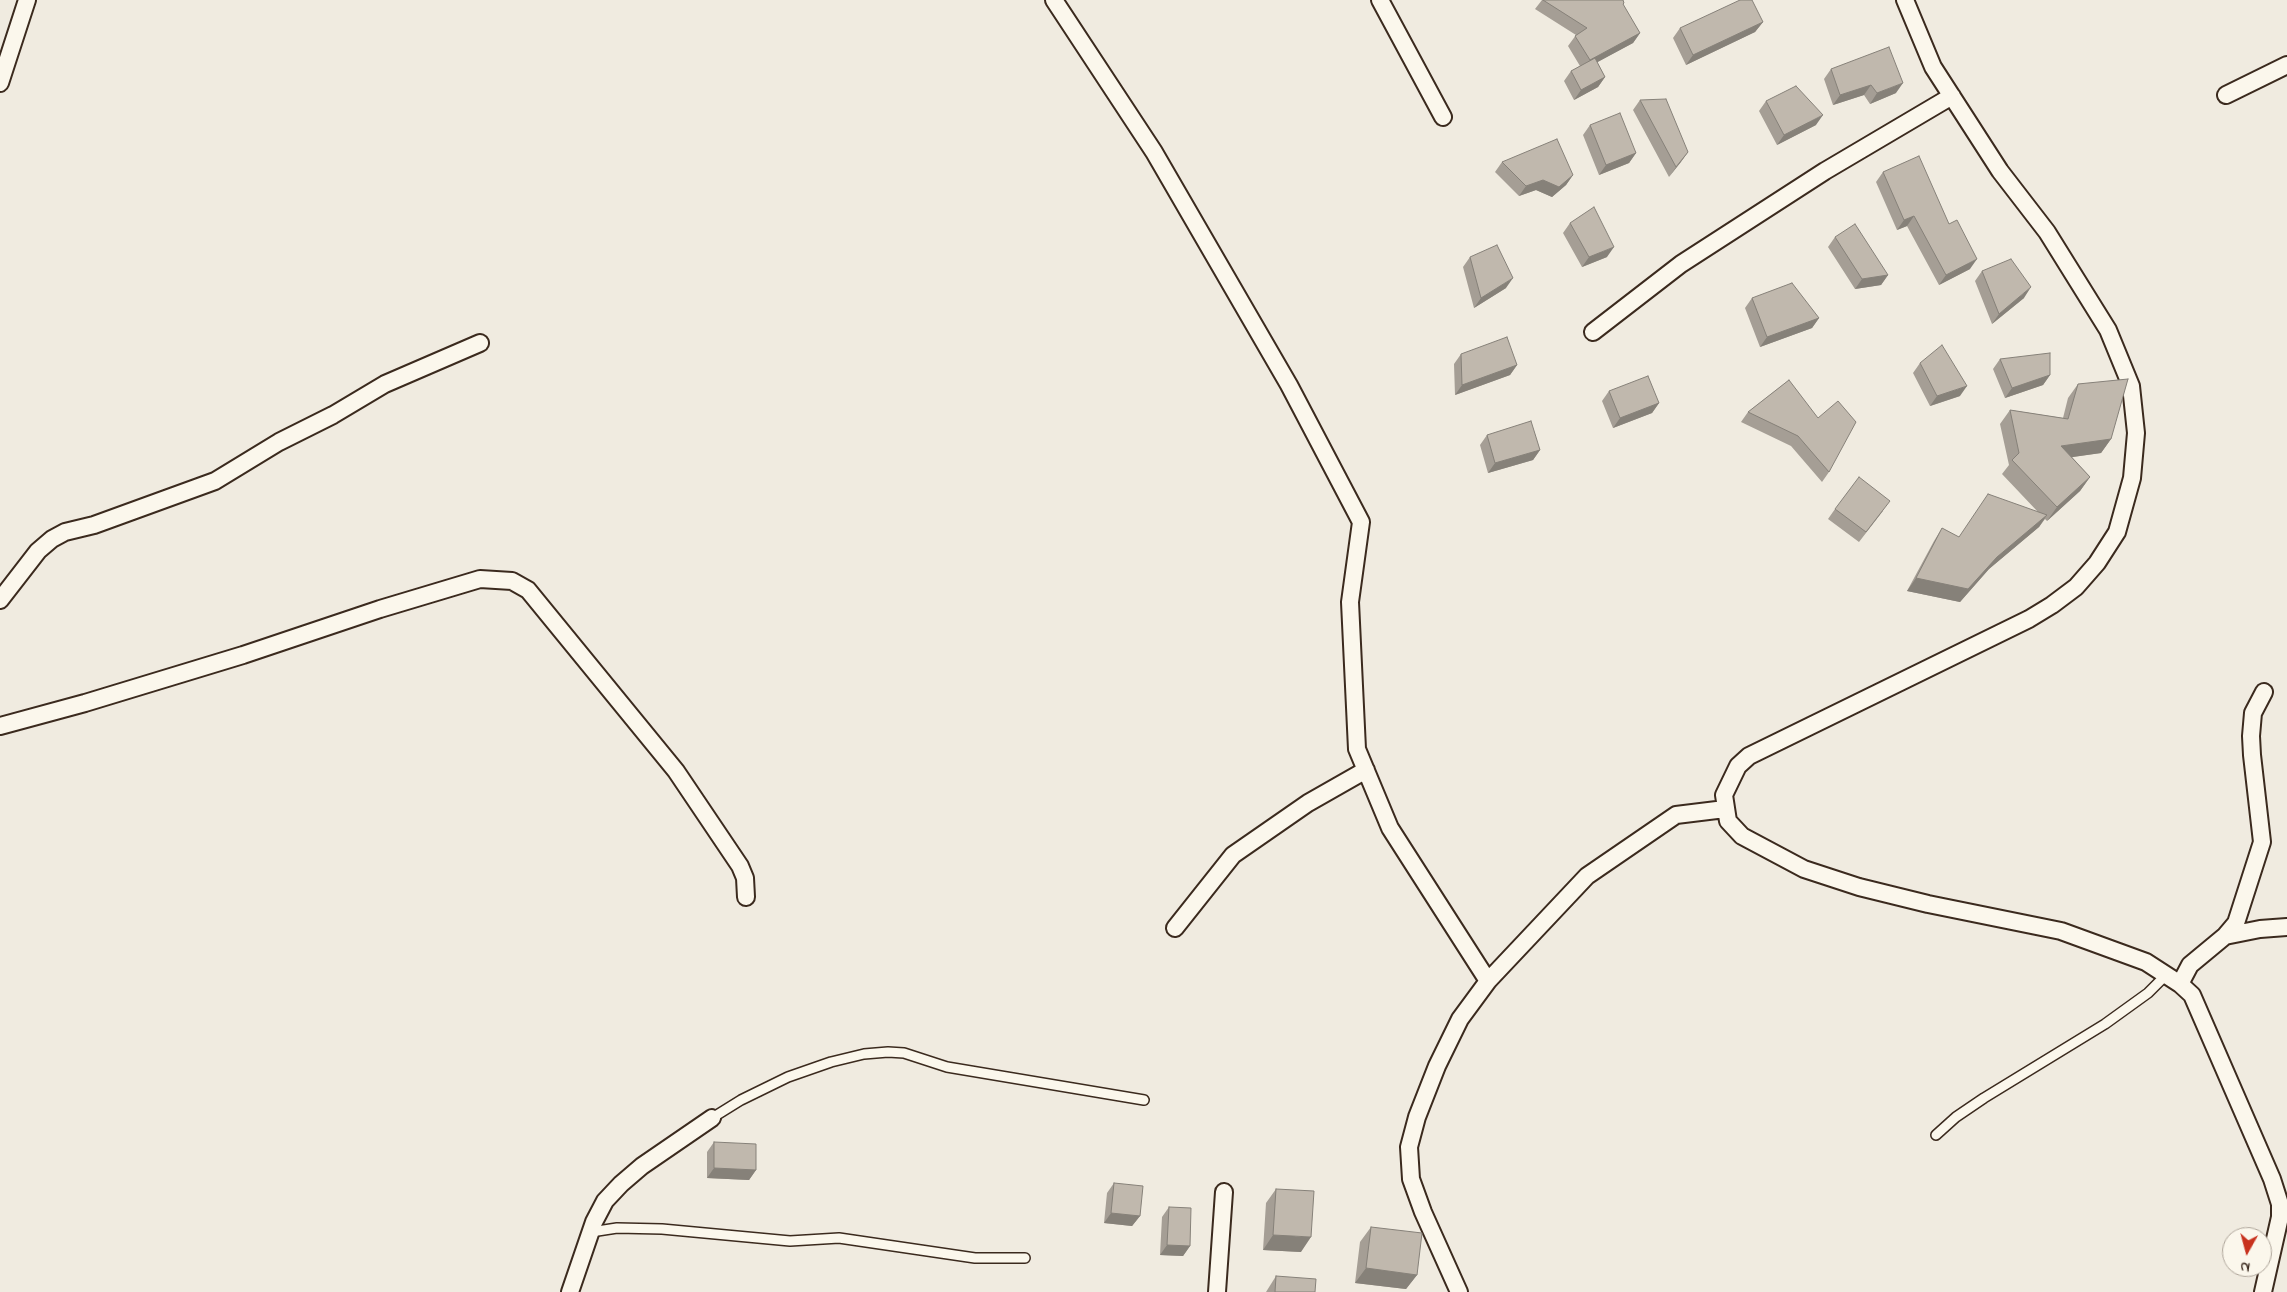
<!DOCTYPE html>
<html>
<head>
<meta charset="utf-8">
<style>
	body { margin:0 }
	#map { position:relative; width:2287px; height:1292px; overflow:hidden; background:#f0ebe0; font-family:"Indie Flower",sans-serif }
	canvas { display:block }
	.north { position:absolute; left:2222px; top:1227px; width:50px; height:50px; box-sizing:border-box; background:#fbf7ec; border:1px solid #aea59a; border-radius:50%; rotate:187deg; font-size:14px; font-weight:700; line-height:20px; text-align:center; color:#3b2a1e }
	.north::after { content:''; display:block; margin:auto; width:18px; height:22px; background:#c8321e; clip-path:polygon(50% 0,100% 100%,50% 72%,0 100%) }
</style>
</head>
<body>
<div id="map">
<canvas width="2287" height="1292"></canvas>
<div class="north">N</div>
</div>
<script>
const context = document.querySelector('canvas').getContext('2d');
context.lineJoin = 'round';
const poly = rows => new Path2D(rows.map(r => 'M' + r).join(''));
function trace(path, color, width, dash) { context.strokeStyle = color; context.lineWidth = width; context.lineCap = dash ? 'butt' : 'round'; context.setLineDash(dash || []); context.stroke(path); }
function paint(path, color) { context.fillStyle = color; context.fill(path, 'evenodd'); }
const lane = poly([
	[712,1118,741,1100,788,1077,831,1062,864,1054,888,1052,904,1053,947,1067,1144,1100],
	[1936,1135,1956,1117,1984,1098,2105,1024,2148,993,2167,974],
	[591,1232,617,1228,662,1229,790,1241,839,1238,975,1258,1025,1258]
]);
const street = poly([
	[1054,0,1154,152,1289,385,1361,522,1350,602,1357,749,1390,828,1488,981],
	[1380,0,1443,117],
	[1905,0,1933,67,2000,171,2047,232,2108,330,2131,386,2136,433,2132,478,2117,532,2097,563,2076,587,2052,605,2029,619,1749,756,1738,766,1724,795,1728,821,1742,836,1804,869,1859,887,1928,904,2061,931,2146,962,2180,984,2192,995,2272,1179,2280,1204,2280,1217,2263,1292],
	[0,83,27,0],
	[2226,95,2287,65],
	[1593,332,1681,264,1825,171,1952,96],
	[0,600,38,551,52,539,65,532,94,525,215,481,279,442,333,415,385,384,480,343],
	[0,726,85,703,243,655,380,609,480,579,512,581,528,590,676,771,740,866,745,878,746,897],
	[1175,928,1233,855,1308,803,1366,770],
	[2225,936,2260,929,2287,927],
	[2180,984,2190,965,2225,936,2236,923,2262,842,2252,755,2251,736,2253,713,2264,692],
	[570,1292,594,1222,605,1201,621,1184,642,1166,712,1118],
	[1217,1292,1224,1192],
	[1459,1292,1423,1212,1411,1179,1409,1147,1417,1117,1437,1066,1460,1019,1488,981,1587,876,1676,815,1725,809]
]);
const wall = poly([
	[1542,0,1623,0,1624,3,1623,5,1640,33,1633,43,1597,62,1605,77,1598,87,1574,100,1564,81,1571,71,1580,66,1568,46,1576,35,1535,9],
	[1763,22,1755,32,1686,65,1673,38,1680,28],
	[1831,69,1896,93,1870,104,1864,95,1833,105,1824,79],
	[1640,100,1688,152,1669,177,1633,110],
	[1766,101,1816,125,1777,145,1759,111],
	[1590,125,1636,153,1629,163,1599,175,1583,135],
	[1502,162,1573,175,1566,185,1552,197,1536,190,1519,196,1495,172],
	[1883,172,1949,224,1970,269,1939,285,1907,226,1897,230,1876,182],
	[1570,223,1607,257,1582,267,1563,233],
	[1835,237,1888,275,1881,285,1855,289,1828,247],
	[1470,257,1506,288,1474,308,1463,267],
	[1982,271,2024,298,1992,324,1975,281],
	[1752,298,1819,318,1812,328,1760,347,1745,308],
	[1461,354,1517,365,1510,375,1455,395,1454,364],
	[2000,359,2050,375,2043,385,2005,398,1993,369],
	[1920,363,1960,396,1930,406,1913,373],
	[1789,380,1829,472,1822,482,1791,446,1741,422,1748,412],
	[2078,384,2111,439,2101,453,2072,457,2090,477,2080,491,2047,521,2045,519,2039,527,1989,569,1960,602,1907,591,1934,541,1942,528,1958,537,2038,512,2002,474,2009,465,2000,424,2010,410,2063,418,2068,398],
	[1609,391,1659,403,1652,413,1613,428,1602,401],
	[1487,435,1540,450,1533,460,1488,473,1480,445],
	[1835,509,1883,511,1859,542,1828,519],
	[714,1142,756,1170,749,1180,707,1178,707,1152],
	[1114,1183,1140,1216,1132,1226,1104,1223,1107,1193],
	[1276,1189,1301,1252,1263,1250,1266,1203],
	[1169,1207,1190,1246,1183,1256,1160,1255,1162,1217],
	[1371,1227,1417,1275,1406,1289,1355,1283,1360,1242],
	[1276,1276,1315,1292,1266,1292]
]);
const shadedWall = poly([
	[1763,22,1755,32,1686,65,1693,55],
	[1640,33,1633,43,1583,70,1590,60],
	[1605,77,1598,87,1574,100,1581,90],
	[1903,83,1896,93,1870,104,1877,93],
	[1871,85,1864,95,1833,105,1840,95],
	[1823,115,1816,125,1777,145,1784,135],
	[1688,152,1681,162,1669,177,1676,167],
	[1636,153,1629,163,1599,175,1606,165],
	[1573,175,1566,185,1552,197,1536,190,1519,196,1526,186,1543,180],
	[1914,216,1907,226,1897,230,1904,220],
	[1614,247,1607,257,1582,267,1589,257],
	[1977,259,1970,269,1939,285,1946,275],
	[1888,275,1881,285,1855,289,1862,279],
	[1513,278,1506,288,1474,308,1481,298],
	[2031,287,2024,298,1992,324,1999,314],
	[1819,318,1812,328,1760,347,1767,337],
	[1517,365,1510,375,1455,395,1462,385],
	[2050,375,2043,385,2005,398,2012,388],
	[1967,386,1960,396,1930,406,1937,396],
	[1659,403,1652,413,1613,428,1620,418],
	[2111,439,2101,453,2052,460,2061,446],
	[1540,450,1533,460,1488,473,1495,463],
	[2090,477,2080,491,2047,521,2057,507],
	[2047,515,2039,527,1989,569,1960,602,1907,591,1916,578,1997,557],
	[714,1168,756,1170,749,1180,707,1178],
	[1111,1213,1140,1216,1132,1226,1104,1223],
	[1273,1235,1311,1237,1301,1252,1263,1250],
	[1167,1245,1190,1246,1183,1256,1160,1255],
	[1366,1268,1417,1275,1406,1289,1355,1283]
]);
const building = poly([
	[1543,0,1623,0,1624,3,1623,4,1640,33,1590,60,1575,36,1587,28,1543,0],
	[1740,0,1752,0,1763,22,1693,55,1680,28,1740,0],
	[1889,47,1903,83,1877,93,1871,85,1840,95,1831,69,1889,47],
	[1595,58,1605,77,1581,90,1571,71,1595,58],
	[1796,86,1823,115,1784,135,1766,101,1796,86],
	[1666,99,1688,152,1676,167,1640,100,1666,99],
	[1620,113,1636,153,1606,165,1590,125,1620,113],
	[1557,139,1573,175,1559,187,1543,180,1526,186,1502,162,1557,139],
	[1919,156,1949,224,1957,220,1977,259,1946,275,1914,216,1904,220,1883,172,1919,156],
	[1594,207,1614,247,1589,257,1570,223,1594,207],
	[1855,224,1888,275,1862,279,1835,237,1855,224],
	[1497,245,1513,278,1481,298,1470,257,1497,245],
	[2011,259,2031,287,1999,314,1982,271,2011,259],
	[1792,283,1819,318,1767,337,1752,298,1792,283],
	[1507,337,1517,365,1462,385,1461,354,1507,337],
	[1942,345,1967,386,1937,396,1920,363,1942,345],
	[2050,353,2050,375,2012,388,2000,359,2050,353],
	[1648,376,1659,403,1620,418,1609,391,1648,376],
	[2128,379,2111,439,2061,446,2090,477,2057,507,2012,460,2019,453,2010,410,2068,419,2078,384,2128,379],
	[1789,380,1818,418,1838,401,1856,422,1829,472,1798,436,1748,412,1789,380],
	[1531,421,1540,450,1495,463,1487,435,1531,421],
	[1859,477,1890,501,1866,532,1835,509,1859,477],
	[1988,494,2047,515,1997,557,1968,589,1916,578,1942,528,1959,537,1988,494],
	[714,1142,756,1144,756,1170,714,1168,714,1142],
	[1114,1183,1143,1186,1140,1216,1111,1213,1114,1183],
	[1276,1189,1314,1191,1311,1237,1273,1235,1276,1189],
	[1169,1207,1191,1208,1190,1246,1167,1245,1169,1207],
	[1371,1227,1422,1233,1417,1275,1366,1268,1371,1227],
	[1276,1276,1316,1279,1315,1292,1275,1292,1276,1276]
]);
trace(lane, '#3b2a1e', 12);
trace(street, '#3b2a1e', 20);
trace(lane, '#fbf7ec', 9);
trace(street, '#fbf7ec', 16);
paint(wall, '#a59e95');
paint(shadedWall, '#868179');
paint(building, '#c0b8ad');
trace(building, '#868179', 1);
</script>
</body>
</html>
